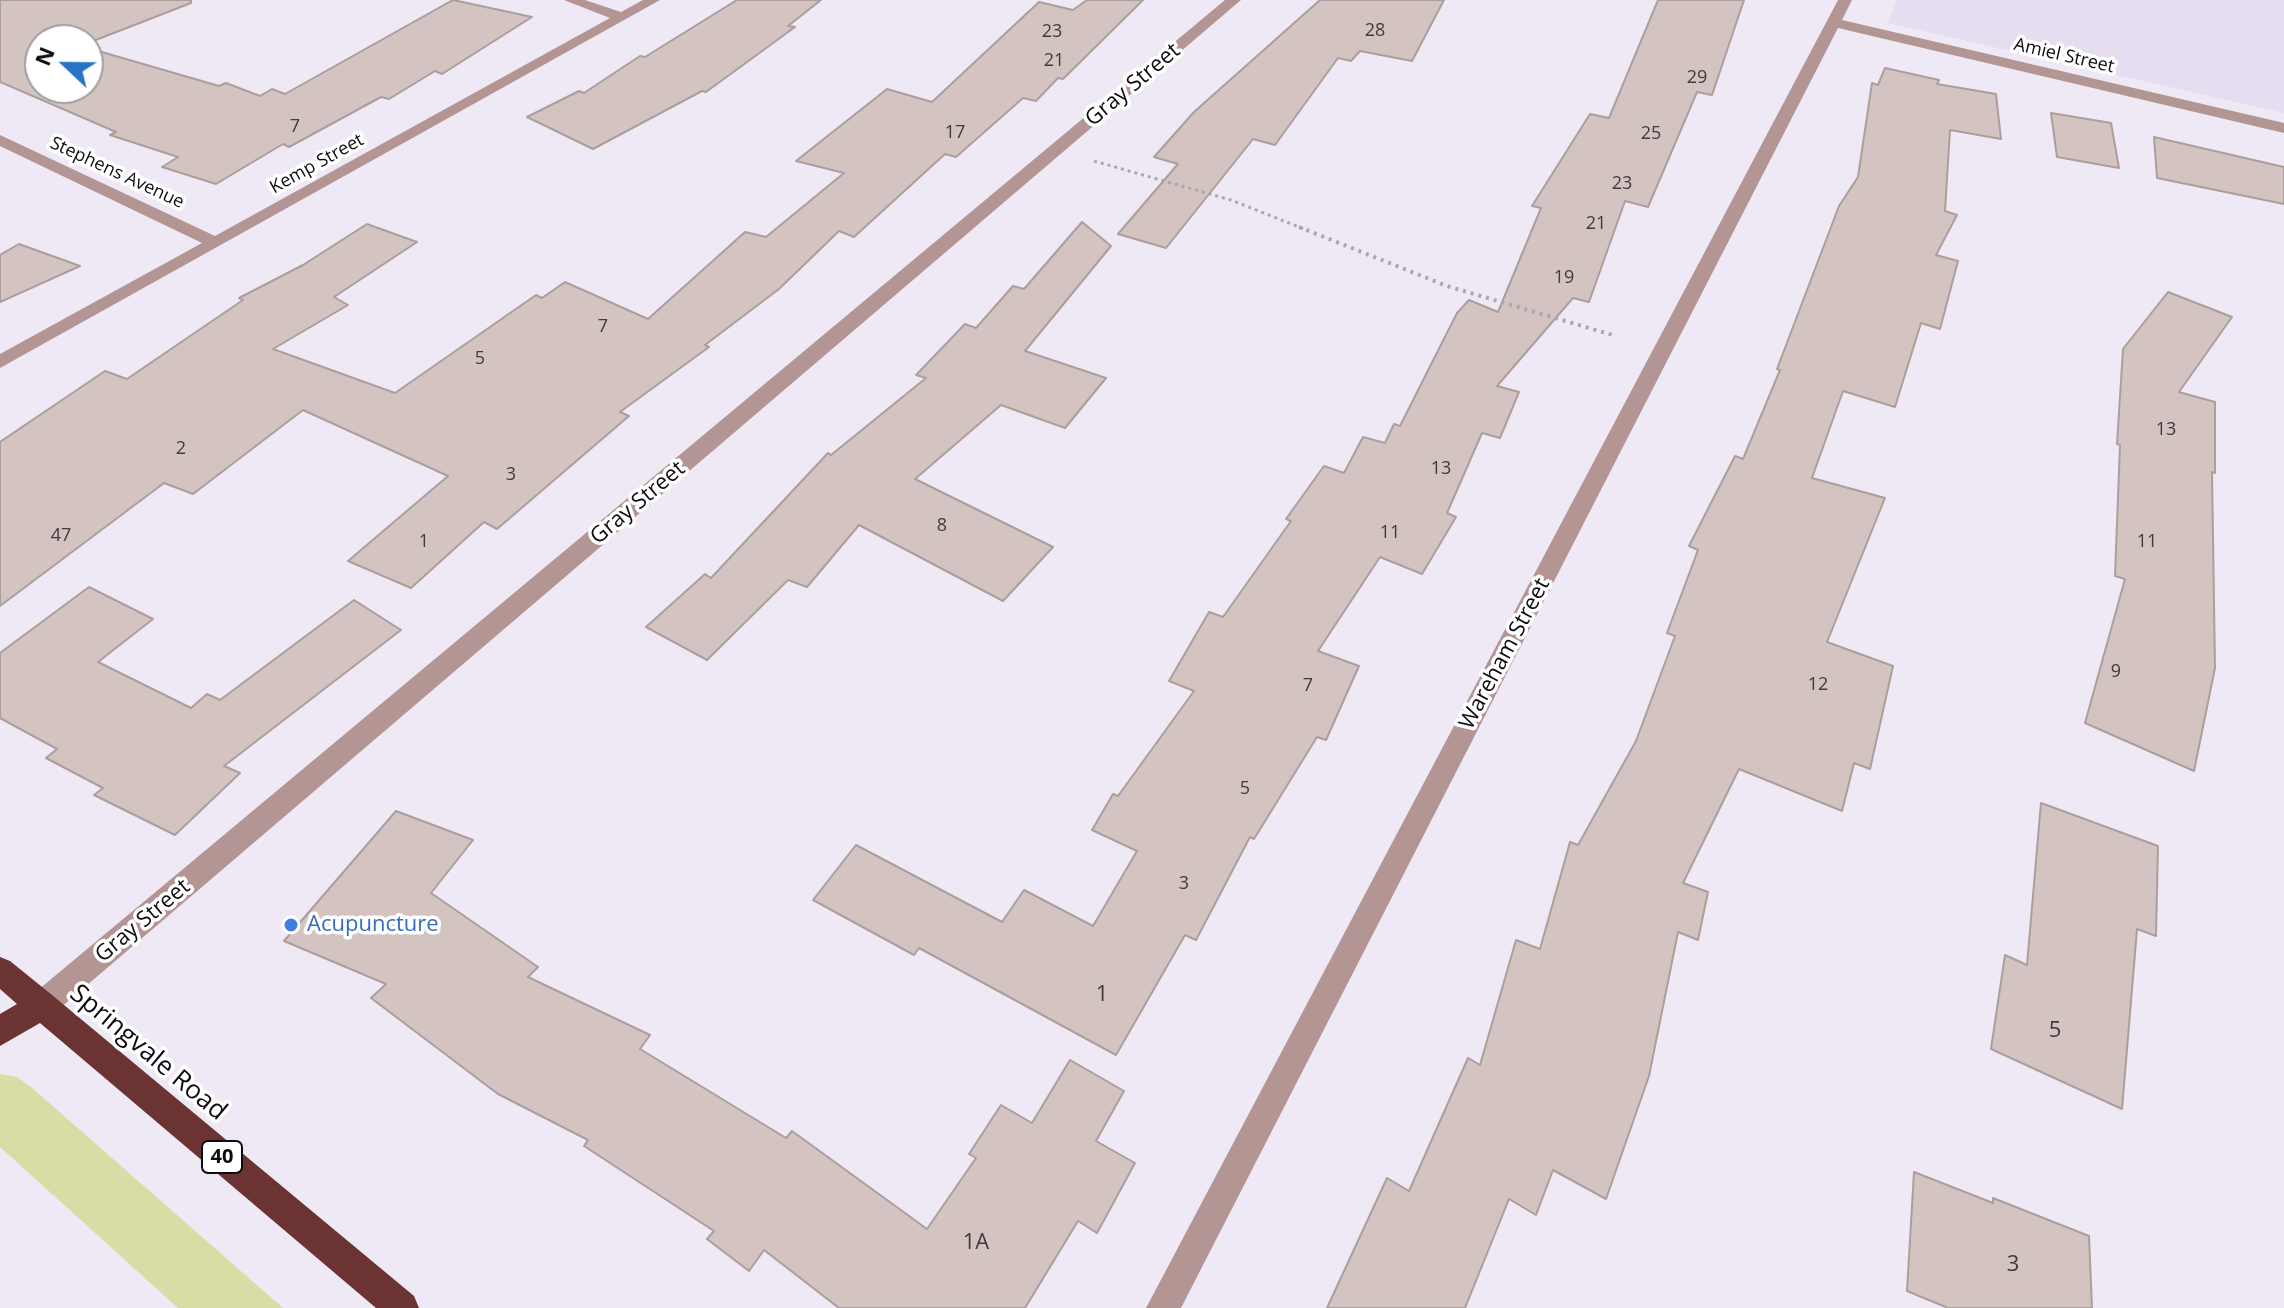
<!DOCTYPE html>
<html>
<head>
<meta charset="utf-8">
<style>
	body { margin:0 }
	#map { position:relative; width:2284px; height:1308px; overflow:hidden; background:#efe9f5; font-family:"Open Sans",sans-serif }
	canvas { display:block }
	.north { position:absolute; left:24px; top:24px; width:80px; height:80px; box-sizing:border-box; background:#fff; border:2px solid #9f9e9f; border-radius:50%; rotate:292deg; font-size:22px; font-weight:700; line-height:32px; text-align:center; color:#0e0c10 }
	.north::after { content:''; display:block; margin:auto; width:28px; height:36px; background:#2774c4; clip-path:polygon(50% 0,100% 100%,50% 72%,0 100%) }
</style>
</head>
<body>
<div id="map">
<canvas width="2284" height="1308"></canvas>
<div class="north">N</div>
</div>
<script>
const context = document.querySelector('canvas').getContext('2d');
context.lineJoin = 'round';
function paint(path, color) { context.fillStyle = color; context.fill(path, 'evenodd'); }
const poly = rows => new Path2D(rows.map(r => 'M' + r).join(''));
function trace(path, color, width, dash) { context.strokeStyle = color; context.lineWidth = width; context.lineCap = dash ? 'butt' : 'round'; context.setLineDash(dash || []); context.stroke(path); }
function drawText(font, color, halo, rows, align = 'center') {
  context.font = font + ' "Open Sans",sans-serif'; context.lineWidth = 7; context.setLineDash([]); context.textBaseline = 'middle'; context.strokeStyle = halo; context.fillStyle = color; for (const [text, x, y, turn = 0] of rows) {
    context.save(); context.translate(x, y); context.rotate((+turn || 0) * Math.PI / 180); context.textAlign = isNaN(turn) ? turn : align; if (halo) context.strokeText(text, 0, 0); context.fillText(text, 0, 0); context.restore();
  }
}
const built = poly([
	[1897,0,2284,0,2284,113,1888,23]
]);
const green = poly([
	[0,1074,17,1077,31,1087,283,1308,178,1308,0,1147]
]);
const building = poly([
	[0,0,191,0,191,3,88,43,88,40,40,40,40,88,88,88,88,48,219,86,226,83,260,96,272,89,285,94,453,0,532,17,442,74,435,71,389,99,381,97,289,147,283,144,216,184,162,167,178,157,110,135,116,132,0,82,0,0],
	[737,0,821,0,788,26,795,27,706,92,702,91,593,149,527,117,579,91,584,93,640,56,645,57,737,0],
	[1087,0,1143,0,1063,79,1058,78,1036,101,1023,98,956,157,945,154,854,237,839,231,779,289,705,345,709,347,620,412,629,416,497,529,484,522,411,588,348,561,448,476,303,410,193,494,164,483,0,606,0,442,105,371,127,379,243,300,239,298,303,265,367,224,417,242,334,297,348,305,273,349,395,393,536,295,542,298,565,282,648,319,745,232,766,237,844,173,796,161,887,89,932,102,1039,2,1073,10,1087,0],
	[1320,0,1444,0,1412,61,1360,51,1351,61,1338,58,1275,145,1253,139,1166,248,1118,234,1178,164,1154,157,1194,112,1320,0],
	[1658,0,1744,0,1712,95,1697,92,1648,207,1625,201,1589,302,1573,298,1497,386,1519,392,1500,438,1482,433,1447,513,1456,517,1422,574,1380,557,1318,651,1359,666,1326,740,1317,737,1254,839,1250,837,1196,940,1185,935,1116,1055,919,948,914,955,813,900,856,845,1002,922,1024,890,1093,926,1137,851,1092,830,1113,794,1118,796,1194,691,1169,681,1209,612,1223,617,1291,521,1286,519,1324,466,1344,473,1363,437,1385,443,1394,424,1400,426,1457,313,1469,300,1498,312,1541,208,1532,206,1590,114,1609,118,1658,0],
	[1885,68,1939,80,1937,84,1996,94,2001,139,1950,130,1945,211,1957,215,1936,255,1958,261,1940,329,1921,323,1895,407,1843,391,1812,478,1885,498,1827,642,1893,666,1870,769,1854,763,1842,811,1739,769,1683,883,1708,892,1698,940,1678,932,1649,1076,1606,1199,1553,1170,1536,1215,1509,1199,1465,1308,1327,1308,1387,1178,1409,1191,1468,1058,1480,1065,1516,940,1540,949,1570,842,1578,845,1636,741,1675,636,1667,633,1698,550,1689,546,1735,456,1743,459,1780,370,1777,369,1839,206,1858,177,1872,83,1878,85,1885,68],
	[2051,113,2111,123,2119,168,2057,157,2051,113],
	[2154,137,2284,167,2284,204,2157,178,2154,137],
	[1082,222,1111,246,1025,351,1106,378,1065,428,1001,405,915,479,1053,547,1003,601,859,525,807,587,788,580,707,660,646,627,705,574,711,578,828,453,831,455,926,378,916,375,965,324,976,328,1013,286,1024,289,1082,222],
	[19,244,80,266,0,302,0,255,19,244],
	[2168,292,2232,317,2179,392,2215,402,2215,473,2212,472,2215,668,2194,771,2085,723,2125,579,2115,576,2120,445,2117,444,2123,349,2168,292],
	[89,587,153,619,98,662,191,708,207,694,220,700,354,600,401,630,224,766,240,773,175,835,94,795,103,788,46,758,57,749,0,718,0,653,89,587],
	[2041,803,2158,846,2156,936,2137,929,2122,1109,1991,1049,2005,955,2027,965,2041,803],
	[396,811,473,840,431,893,538,967,528,977,650,1035,640,1049,786,1138,792,1131,927,1229,976,1158,969,1154,1001,1105,1032,1123,1070,1060,1124,1091,1096,1141,1135,1163,1097,1233,1078,1221,1025,1308,839,1308,764,1250,749,1271,707,1239,714,1231,584,1146,588,1140,498,1094,371,998,386,984,284,941,396,811],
	[1914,1172,1993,1203,1993,1198,2089,1236,2092,1308,1948,1308,1907,1291,1914,1172]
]);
const pathFar1 = poly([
	[1094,161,1231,200,1304,229]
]);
const path = poly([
	[1299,227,1447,286,1616,336]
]);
const minor = poly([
	[564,0,585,0,621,12,643,0,660,0,0,368,0,354,202,243,0,146,0,135,215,236,610,18,564,0],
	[1225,0,1241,0,52,1015,42,1019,32,1015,27,1005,32,995,1225,0],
	[1838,0,1852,0,1842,20,2284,123,2284,133,1838,28,1181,1308,1146,1308,1838,0]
]);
const highway = poly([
	[0,957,10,961,52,995,414,1296,419,1308,376,1308,40,1023,0,1046,0,1014,17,1004,0,989,0,957]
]);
const markers = [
	[291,925,8,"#3f7fe0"]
];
const numberNames = [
	["28",1375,31],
	["23",1052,32],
	["21",1054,61],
	["29",1697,78],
	["7",295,127],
	["17",955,133],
	["25",1651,134],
	["23",1622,184],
	["21",1596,224],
	["19",1564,278],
	["7",603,327],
	["5",480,359],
	["13",2166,430],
	["2",181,449],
	["13",1441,469],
	["3",511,475],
	["8",942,526],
	["11",1390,533],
	["47",61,536],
	["1",424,542],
	["11",2147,542],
	["9",2116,672],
	["12",1818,685],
	["7",1308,686],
	["5",1245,789],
	["3",1184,884]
];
const farStreetnames = [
	["Amiel Street",2064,56,13],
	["Kemp Street",317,164,-29],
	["Stephens Avenue",117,173,25]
];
const shields = [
	[222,1157,40]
];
const shieldNames = [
	["40",222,1157]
];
const streetNames = [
	["Gray Street",1133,85,-40],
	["Gray Street",638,503,-40],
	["Wareham Street",1505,654,-62],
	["Gray Street",143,921,-40]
];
const shopNames = [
	["Acupuncture",307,925]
];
const nearNumbernames = [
	["1",1102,995],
	["5",2055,1031],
	["1A",976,1243],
	["3",2013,1265]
];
const nearStreetnames = [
	["Springvale Road",148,1053,40]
];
paint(built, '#e6ddf0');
paint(green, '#d9dda5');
paint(building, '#d3c4c2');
trace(building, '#ac9e9c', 2);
trace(pathFar1, '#aba6af', 3, [3, 4]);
trace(path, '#aba6af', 4, [3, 5]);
paint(minor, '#b39594');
paint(highway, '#6b3433');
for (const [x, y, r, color] of markers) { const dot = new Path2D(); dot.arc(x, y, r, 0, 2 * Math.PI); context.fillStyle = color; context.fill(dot); trace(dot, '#fff', 3); }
drawText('18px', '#3f3a3c', null, numberNames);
drawText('18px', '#0e0c10', '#fff', farStreetnames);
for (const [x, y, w] of shields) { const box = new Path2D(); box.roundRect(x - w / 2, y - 16, w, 32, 6); context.fillStyle = '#fff'; context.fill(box); trace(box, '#0e0c10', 2); }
drawText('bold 20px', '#0e0c10', null, shieldNames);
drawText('22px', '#0e0c10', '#fff', streetNames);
drawText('22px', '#366cbe', '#fff', shopNames, 'left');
drawText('22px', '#3f3a3c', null, nearNumbernames);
drawText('26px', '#0e0c10', '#fff', nearStreetnames);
</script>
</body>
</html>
